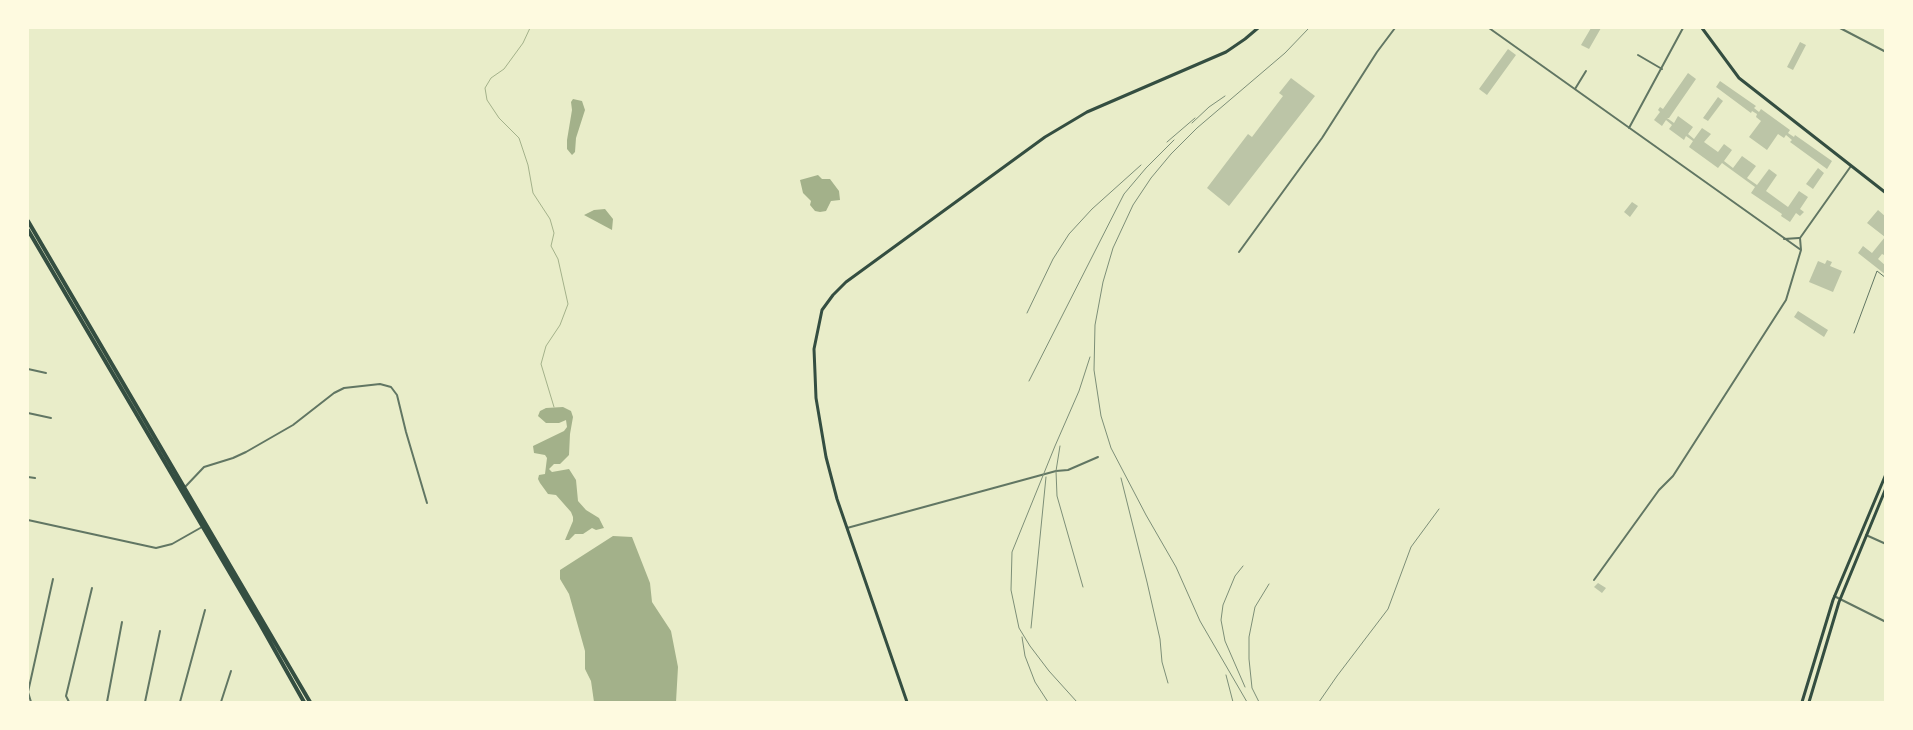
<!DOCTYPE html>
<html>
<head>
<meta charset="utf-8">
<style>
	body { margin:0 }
	#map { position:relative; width:1913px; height:730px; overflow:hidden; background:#e9edc9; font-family:Ubuntu,sans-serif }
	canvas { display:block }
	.frame { position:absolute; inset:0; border:29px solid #fefae0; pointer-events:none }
</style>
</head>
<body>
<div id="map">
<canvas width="1913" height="730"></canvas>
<div class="frame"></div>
</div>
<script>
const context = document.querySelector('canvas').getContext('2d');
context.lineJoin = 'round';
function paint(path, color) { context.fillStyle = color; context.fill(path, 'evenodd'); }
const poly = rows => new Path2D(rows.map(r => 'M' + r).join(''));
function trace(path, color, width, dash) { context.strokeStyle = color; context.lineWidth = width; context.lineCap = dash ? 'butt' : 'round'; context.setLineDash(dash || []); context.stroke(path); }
const water = poly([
	[573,99,582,101,585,110,576,138,575,152,572,155,567,149,567,140,572,110,571,102],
	[818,175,822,179,830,179,839,191,840,200,831,201,826,211,820,212,815,211,810,205,811,201,803,193,800,180],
	[605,209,613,219,612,230,584,215,594,210],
	[563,407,571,411,573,417,570,434,569,455,560,464,554,464,549,469,552,472,569,469,576,480,578,501,586,510,599,518,604,528,596,530,592,528,583,534,575,534,569,540,565,540,573,521,573,517,571,512,556,495,548,494,540,483,538,479,539,475,545,474,547,458,545,455,534,453,533,446,564,431,567,427,566,420,559,423,546,423,538,416,540,411,546,408],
	[613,536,632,537,650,583,652,602,671,631,678,667,676,702,594,702,591,681,585,669,585,651,569,594,560,579,560,570]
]);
const stream = poly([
	[530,28,523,43,504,69,491,78,485,88,487,100,499,118,519,138,528,165,533,193,550,219,554,233,551,246,558,259,568,304,560,325,546,346,541,364,554,407]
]);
const building = poly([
	[1591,28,1601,28,1589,49,1581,45],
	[1800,42,1806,45,1793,70,1787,67],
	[1508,49,1516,55,1487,95,1479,89],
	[1688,73,1696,79,1669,118,1667,118,1674,123,1678,116,1693,127,1688,134,1694,139,1702,128,1711,134,1704,142,1718,152,1724,144,1732,150,1724,161,1733,168,1742,156,1756,166,1747,178,1757,185,1769,169,1777,175,1766,191,1788,207,1799,191,1808,197,1800,209,1804,212,1800,216,1796,213,1790,222,1781,216,1782,214,1751,193,1755,187,1722,163,1718,168,1689,147,1693,141,1686,136,1684,140,1669,129,1672,125,1666,120,1662,126,1654,120,1660,112,1658,110,1660,107,1663,109],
	[1291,78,1315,96,1229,206,1207,188,1248,134,1252,137,1283,96,1279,93],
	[1720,81,1756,106,1754,108,1759,112,1761,109,1790,130,1788,133,1794,137,1795,135,1832,161,1827,169,1790,142,1792,140,1786,135,1784,138,1778,134,1767,150,1749,137,1761,121,1756,117,1757,114,1752,111,1751,113,1716,87],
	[1718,97,1723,101,1708,121,1703,118],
	[1818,168,1824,173,1813,189,1806,184],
	[1632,202,1638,206,1630,217,1624,212],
	[1878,210,1886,217,1886,256,1882,254,1878,259,1886,266,1886,275,1858,253,1863,246,1872,253,1885,237,1867,223],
	[1827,260,1832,262,1830,266,1842,271,1833,292,1809,282,1818,261,1825,264],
	[1798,311,1828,330,1824,337,1794,317],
	[1598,583,1606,588,1602,593,1594,587]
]);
const service = poly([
	[1854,333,1877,271,1886,278]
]);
const minor = poly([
	[1489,28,1801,250],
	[1840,28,1886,52],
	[1638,55,1662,69],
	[1575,89,1586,71],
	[1629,128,1683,28],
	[1784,239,1799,238],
	[1239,252,1322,138,1377,52,1395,28],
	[28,369,46,373],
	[28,413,51,418],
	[28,477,35,478],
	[185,487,204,467,233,458,246,452,293,425,334,393,344,388,380,384,391,387,397,395,406,432,427,503],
	[28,520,156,548,172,544,202,527],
	[847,528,1056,471,1068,470,1098,457],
	[1866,535,1886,544],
	[1594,580,1659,490,1673,476,1786,300,1801,250,1800,238,1851,166],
	[1834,596,1886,622],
	[31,702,28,692,53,579],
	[69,702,66,696,92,588],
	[107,702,122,622],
	[145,702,160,631],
	[180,702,205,610],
	[221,702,231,671]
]);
const secondary = poly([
	[1702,28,1739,78,1886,193],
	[907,702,837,499,826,457,816,398,815,373,814,349,822,310,833,295,846,282,1045,137,1087,112,1226,52,1245,39,1258,28]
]);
const primary = poly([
	[1802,702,1833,600,1886,474],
	[1809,702,1839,602,1886,488]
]);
const trunk = poly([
	[28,221,310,702],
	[28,230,260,624,304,702]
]);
const rail = poly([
	[1192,123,1209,107,1225,96],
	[1167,142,1195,118],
	[1027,313,1053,259,1069,234,1092,209,1141,165],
	[1029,381,1124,194,1146,168,1174,140],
	[1060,446,1056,471,1057,496,1083,587],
	[1121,478,1147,582,1160,639,1162,662,1168,683],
	[1243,566,1235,576,1223,605,1221,620,1225,641,1245,687],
	[1031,628,1046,477],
	[1022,637,1025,656,1035,682,1048,702],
	[1226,675,1233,702],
	[1077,702,1049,671,1030,646,1019,628,1011,590,1012,552,1055,446,1079,391,1090,357],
	[1247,702,1200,621,1176,567,1146,515,1111,448,1101,416,1094,370,1095,325,1103,282,1113,248,1133,205,1151,178,1171,154,1197,128,1285,53,1309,28],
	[1259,702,1252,688,1249,659,1249,637,1255,607,1269,584],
	[1319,702,1337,676,1388,609,1411,547,1439,509]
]);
paint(water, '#a3b18a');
trace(stream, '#a3b18a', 1);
paint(building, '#bcc5a7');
trace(service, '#617663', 1);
trace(minor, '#617663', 2);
trace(secondary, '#344e41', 3);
trace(primary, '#344e41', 3);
trace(trunk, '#344e41', 4);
trace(rail, '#7c8e77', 1);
</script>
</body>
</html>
